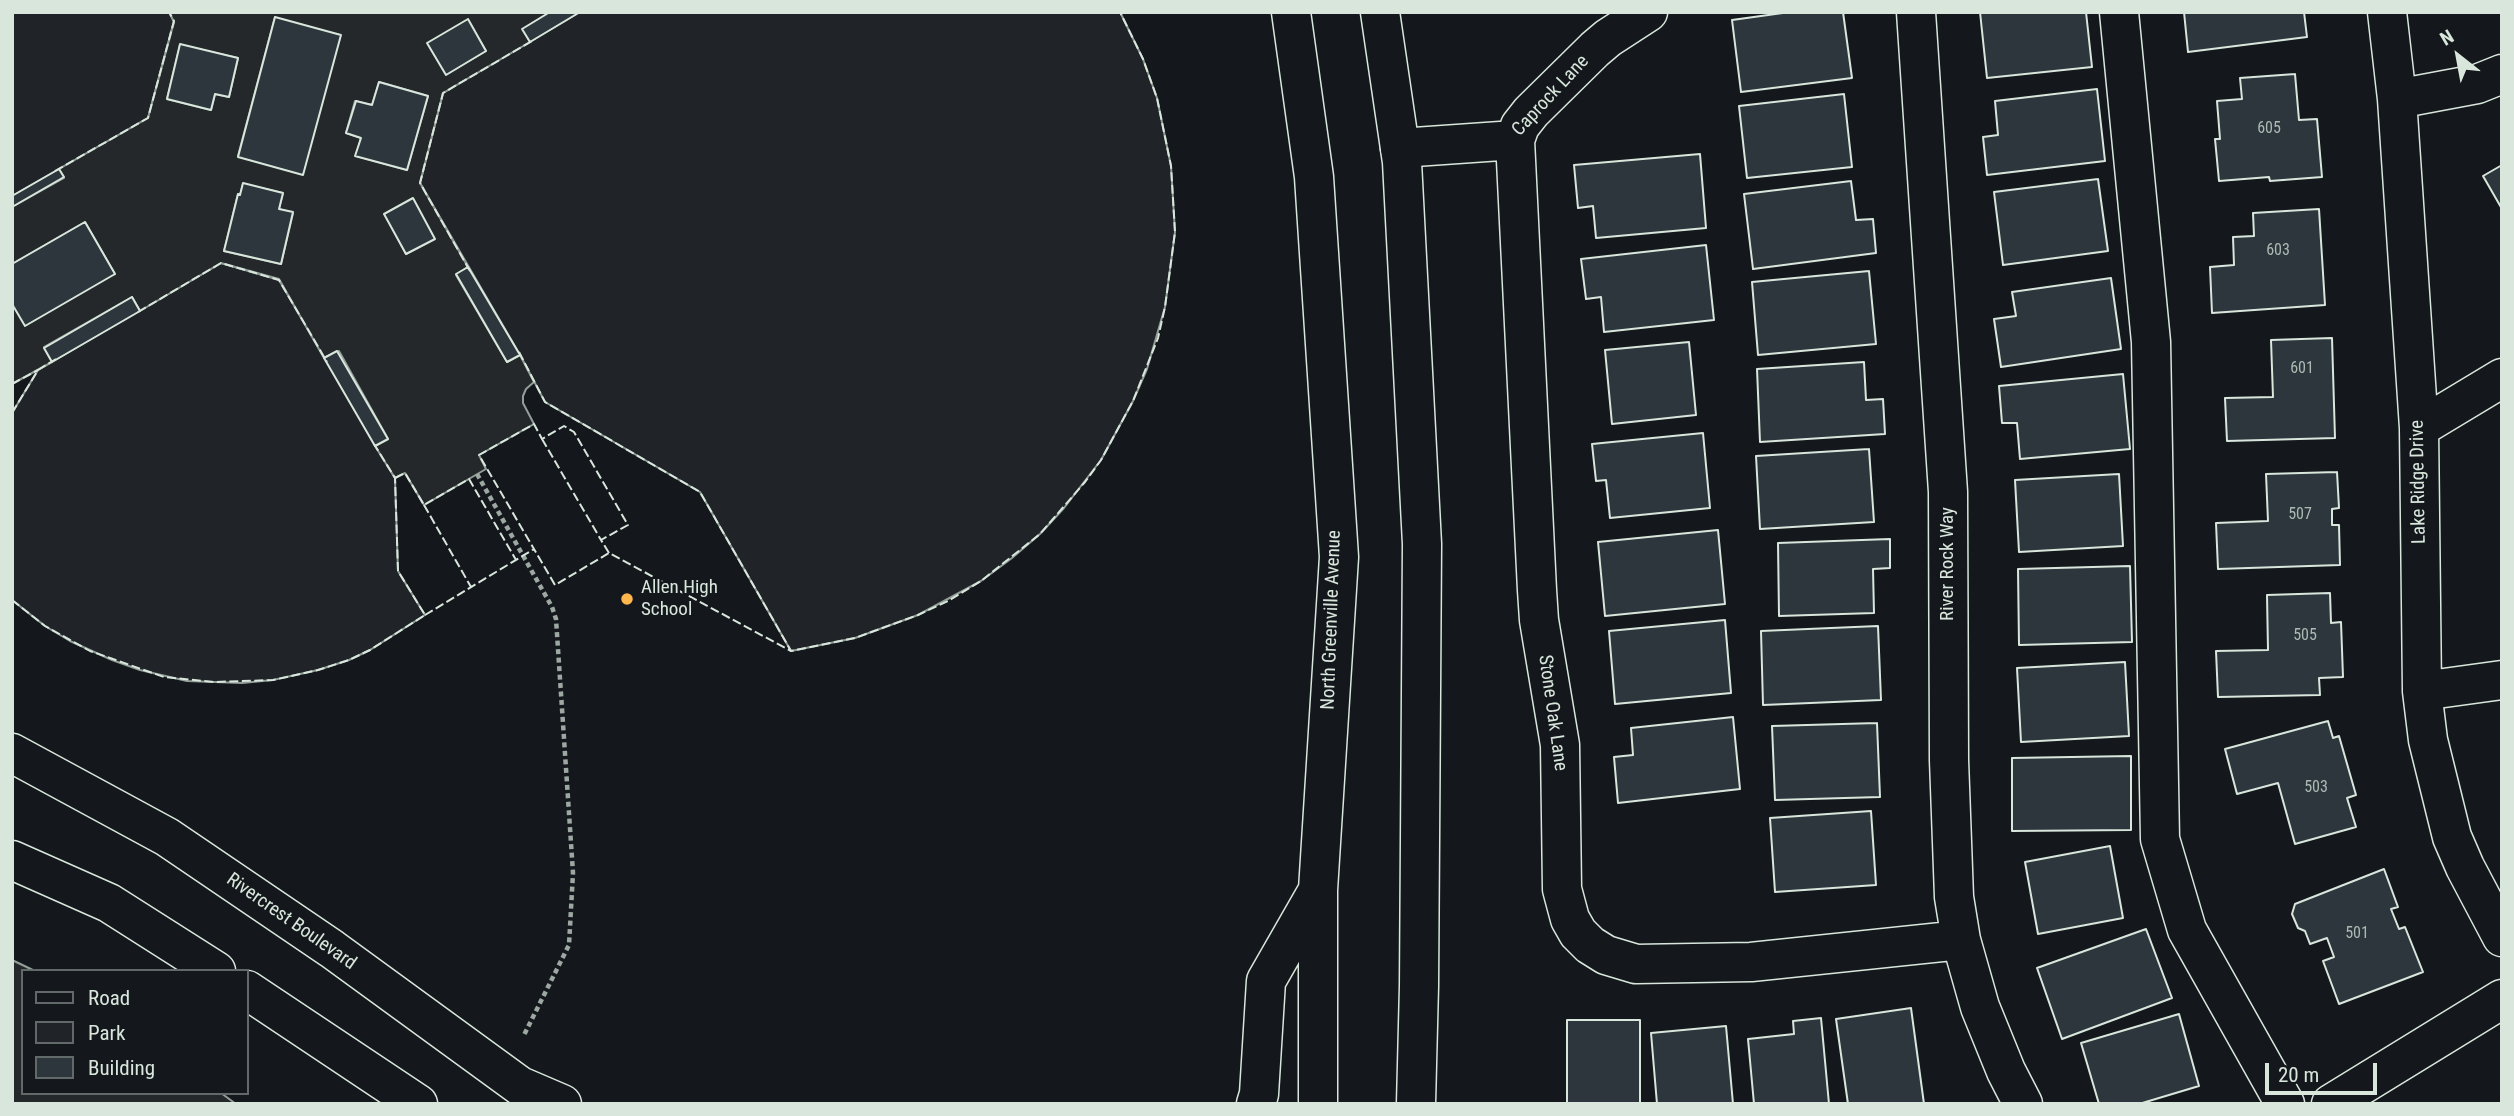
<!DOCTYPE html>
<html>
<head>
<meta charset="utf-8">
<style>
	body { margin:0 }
	#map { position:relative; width:2514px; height:1116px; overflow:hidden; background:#14181c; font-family:"Roboto Condensed",sans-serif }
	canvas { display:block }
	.frame { position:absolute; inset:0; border:14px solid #d8e6dc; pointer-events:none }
	.legend { position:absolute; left:21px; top:969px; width:228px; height:126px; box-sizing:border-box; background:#14181c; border:2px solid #626a69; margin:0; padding:9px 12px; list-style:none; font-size:21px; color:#d8e6dc }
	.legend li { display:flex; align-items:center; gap:14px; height:35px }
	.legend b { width:35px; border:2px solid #626a69 }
	.north { position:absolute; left:2423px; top:21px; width:70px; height:70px; -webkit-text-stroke:5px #14181c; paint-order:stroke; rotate:329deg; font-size:19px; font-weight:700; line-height:28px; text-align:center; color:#d8e6dc }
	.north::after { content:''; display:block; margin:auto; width:24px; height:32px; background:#d8e6dc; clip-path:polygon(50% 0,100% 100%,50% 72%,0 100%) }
	.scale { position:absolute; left:2265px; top:1063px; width:112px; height:32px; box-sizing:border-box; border:4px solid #d8e6dc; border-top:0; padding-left:9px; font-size:21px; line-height:24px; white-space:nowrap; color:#d8e6dc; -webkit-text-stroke:5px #14181c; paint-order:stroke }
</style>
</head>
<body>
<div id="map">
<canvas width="2514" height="1116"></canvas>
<div class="frame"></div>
<ul class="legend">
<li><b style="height:9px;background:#14181c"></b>Road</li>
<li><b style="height:19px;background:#202428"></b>Park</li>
<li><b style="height:19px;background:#2c363c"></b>Building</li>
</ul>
<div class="north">N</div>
<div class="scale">20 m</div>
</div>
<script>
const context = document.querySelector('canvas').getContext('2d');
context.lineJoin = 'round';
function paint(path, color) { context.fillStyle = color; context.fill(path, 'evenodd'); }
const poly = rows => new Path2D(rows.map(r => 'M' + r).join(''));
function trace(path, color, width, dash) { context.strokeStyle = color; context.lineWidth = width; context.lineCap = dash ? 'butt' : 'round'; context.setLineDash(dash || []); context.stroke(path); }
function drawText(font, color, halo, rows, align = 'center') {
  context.font = font + ' "Roboto Condensed",sans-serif'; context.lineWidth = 5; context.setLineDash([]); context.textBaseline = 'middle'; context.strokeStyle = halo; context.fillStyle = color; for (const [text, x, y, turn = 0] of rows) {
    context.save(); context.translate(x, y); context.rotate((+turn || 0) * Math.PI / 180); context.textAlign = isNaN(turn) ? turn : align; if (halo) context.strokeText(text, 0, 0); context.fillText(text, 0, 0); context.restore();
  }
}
const green = poly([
	[12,12,169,12,174,21,148,118,12,196,12,12],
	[580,12,1120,12,1143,59,1157,98,1171,166,1175,232,1165,307,1147,369,1133,401,1101,460,1064,508,1040,534,1012,558,981,581,918,615,855,638,791,651,700,492,545,402,520,355,420,183,443,93,580,12],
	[221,263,279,280,395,478,398,571,425,615,370,650,349,660,318,670,273,680,242,683,187,681,140,670,112,660,70,641,45,626,12,600,12,413,38,370,221,263]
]);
const parking = poly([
	[169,12,550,12,523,29,530,42,443,93,420,183,468,267,456,275,507,362,520,355,534,382,526,389,523,396,523,403,534,424,479,455,486,469,424,505,405,473,395,478,375,446,388,439,339,351,324,358,279,279,221,263,140,311,132,297,44,347,52,362,12,384,12,304,115,274,85,222,12,264,12,207,64,178,59,169,148,118,174,22,169,12],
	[275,17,303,174,238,156,275,17],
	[468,20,486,51,446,74,468,20],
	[180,45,238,58,229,97,215,94,211,110,167,99,180,45],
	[379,82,428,96,407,170,356,156,361,138,346,133,355,101,372,105,379,82],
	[243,184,283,193,279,209,293,213,281,264,224,251,238,194,240,195,243,184],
	[413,199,434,239,406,254,385,214,413,199],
	[12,960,35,971,23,971,23,1093,221,1093,236,1104,12,1104,12,960]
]);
const building = poly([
	[550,12,580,12,530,42,522,29,550,12],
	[1790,12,1843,12,1852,78,1741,92,1732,20,1790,12],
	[1980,12,2086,12,2092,67,1987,78,1980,12],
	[2184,12,2304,12,2307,37,2188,52,2184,12],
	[275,17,341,35,303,175,238,157,275,17],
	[468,19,486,51,446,75,427,43,468,19],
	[180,44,238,58,229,97,215,94,211,110,167,99,180,44],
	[2295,74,2299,120,2317,119,2322,177,2270,181,2269,177,2219,181,2215,139,2220,139,2217,101,2242,99,2240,78,2295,74],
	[379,82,428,96,407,170,355,156,361,138,346,133,356,101,372,105,379,82],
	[2097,89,2105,161,1987,175,1983,137,1998,135,1995,101,2097,89],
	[1844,94,1852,167,1747,178,1739,106,1844,94],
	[1700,154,1706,228,1596,238,1593,206,1578,208,1574,165,1700,154],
	[2502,165,2502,209,2483,176,2502,165],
	[59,169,64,177,12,207,12,196,59,169],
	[2098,179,2108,251,2003,265,1994,192,2098,179],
	[1851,181,1856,220,1873,219,1876,253,1753,269,1744,194,1851,181],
	[243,183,283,193,279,209,293,212,281,264,224,251,238,194,240,195,243,183],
	[413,198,435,239,406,254,384,214,413,198],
	[2319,209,2325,305,2212,313,2210,267,2234,265,2233,237,2254,236,2253,213,2319,209],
	[85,222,115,274,25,326,12,304,12,264,85,222],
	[1706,245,1714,320,1604,332,1601,297,1586,299,1581,259,1706,245],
	[468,267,520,355,507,362,456,274,468,267],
	[1869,271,1876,344,1758,355,1752,282,1869,271],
	[2111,278,2121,349,2001,367,1994,319,2016,316,2012,292,2111,278],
	[132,297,140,311,52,362,44,348,132,297],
	[2332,338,2335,438,2227,441,2225,398,2273,397,2271,340,2332,338],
	[1689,342,1696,415,1612,424,1605,350,1689,342],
	[337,351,388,439,375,446,324,358,337,351],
	[1864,362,1866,400,1883,399,1885,434,1760,442,1757,369,1864,362],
	[2123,374,2130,449,2020,459,2017,423,2002,423,1999,386,2123,374],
	[1703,433,1710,508,1610,518,1606,480,1596,481,1592,444,1703,433],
	[1869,449,1874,522,1760,529,1756,456,1869,449],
	[2337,472,2339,508,2332,509,2332,525,2339,525,2340,565,2218,569,2216,523,2268,521,2266,474,2337,472],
	[2119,474,2123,546,2019,552,2015,480,2119,474],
	[1718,530,1725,604,1605,616,1598,542,1718,530],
	[1890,539,1890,568,1873,569,1874,613,1779,616,1778,543,1890,539],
	[2130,566,2132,642,2019,645,2018,569,2130,566],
	[2330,593,2331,623,2341,622,2343,677,2319,678,2320,695,2218,697,2216,651,2268,650,2267,595,2330,593],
	[1725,620,1731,693,1615,704,1609,631,1725,620],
	[1878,626,1881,700,1763,705,1761,631,1878,626],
	[2125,662,2129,736,2021,742,2017,668,2125,662],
	[1733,717,1740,789,1618,803,1614,757,1633,755,1631,728,1733,717],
	[2328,721,2333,738,2339,736,2356,795,2347,798,2356,827,2295,844,2278,783,2237,794,2225,749,2328,721],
	[1877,723,1880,797,1775,800,1772,726,1877,723],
	[2131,756,2131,830,2012,831,2012,758,2131,756],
	[1871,811,1876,885,1775,892,1770,818,1871,811],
	[2110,846,2123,918,2038,934,2025,862,2110,846],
	[2384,869,2398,907,2391,909,2399,929,2405,927,2423,972,2339,1004,2323,961,2334,957,2327,938,2310,944,2305,931,2298,928,2292,914,2295,904,2384,869],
	[2146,929,2172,998,2062,1039,2037,968,2146,929],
	[1911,1008,1924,1104,1848,1104,1836,1019,1911,1008],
	[2179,1014,2199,1086,2139,1104,2099,1104,2081,1043,2179,1014],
	[1821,1018,1829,1104,1754,1104,1748,1039,1794,1034,1793,1021,1821,1018],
	[1567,1020,1640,1020,1640,1104,1567,1104,1567,1020],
	[1726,1026,1733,1104,1657,1104,1651,1033,1726,1026]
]);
const path = poly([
	[477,474,552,607,556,619,573,873,569,945,523,1037]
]);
const minor = poly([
	[1916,12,1948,492,1949,760,1954,897,1961,940,1980,1007,2006,1071,2023,1104],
	[2119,12,2151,342,2160,839,2187,930,2285,1104],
	[2387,12,2397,99,2419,428,2422,691,2428,740,2452,837,2465,867,2502,937],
	[2397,99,2477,84,2502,74],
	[1515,140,1537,590,1539,620,1560,745,1562,889,1570,919,1578,933,1590,945,1606,955,1636,964,1751,962,1961,940],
	[1400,148,1515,140,1520,126,1531,112,1595,49,1608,38,1648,12],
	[2419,428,2502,378],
	[2422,691,2502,680],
	[12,753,167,837,332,949,520,1086,562,1104],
	[12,860,109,903,216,971],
	[247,990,418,1104],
	[2331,1104,2502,999]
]);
const major = poly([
	[1291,12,1314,177,1339,557,1318,890,1318,1104],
	[1380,12,1402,162,1422,544,1419,986,1416,1104],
	[1256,1104,1259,1094,1266,981,1317,892]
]);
const fence = poly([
	[55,171,148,118,174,21,169,12],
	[470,271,420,183,443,93,532,41],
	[138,312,221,263,279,280,327,362],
	[519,352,545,402,700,492,791,651,855,638,918,615,948,601,981,581,1040,534,1085,482,1101,460,1133,401,1158,338,1165,307,1175,232,1171,166,1157,98,1143,59,1120,12],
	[12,384,38,370],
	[12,413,38,370,56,359],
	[542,439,601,540],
	[395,478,405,473,424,505,469,479,516,560],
	[424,505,471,587],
	[609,553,601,540,628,525,574,432,564,426,542,439,534,424,479,455,555,585,609,553,791,651],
	[12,600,45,626,90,651,164,677,214,682,273,680,318,670,349,660,370,650,425,615,398,571,395,478,374,444],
	[425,615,534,549]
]);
const markers = [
	[627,599,7,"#ffb74d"]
];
const numberNames = [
	["605",2269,129],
	["603",2278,251],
	["601",2302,369],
	["507",2300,515],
	["505",2305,636],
	["503",2316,788],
	["501",2357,934]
];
const streetNames = [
	["Caprock Lane",1551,96,-47],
	["Lake Ridge Drive",2419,482,-91],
	["River Rock Way",1948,564,-90],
	["North Greenville Avenue",1332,620,-88],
	["Stone Oak Lane",1552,713,82],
	["Rivercrest Boulevard",291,922,35]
];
const poiNames = [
	["Allen High",641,588],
	["School",641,610]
];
paint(green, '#202428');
trace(green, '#939e99', 2);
paint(parking, '#24282b');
trace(parking, '#939e99', 2);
paint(building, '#2c363c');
trace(building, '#d8e6dc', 2);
trace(minor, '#d8e6dc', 41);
trace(major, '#d8e6dc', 41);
trace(path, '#9da8a2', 4.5, [5, 3.5]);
trace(minor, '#14181c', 38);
trace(major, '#14181c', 38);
trace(fence, '#d8e6dc', 2, [9, 3.5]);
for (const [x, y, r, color] of markers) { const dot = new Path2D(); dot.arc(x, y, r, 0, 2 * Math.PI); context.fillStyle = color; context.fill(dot); trace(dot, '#14181c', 2.5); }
drawText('16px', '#adbab4', null, numberNames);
drawText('19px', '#d8e6dc', '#14181c', streetNames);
drawText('19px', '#d8e6dc', '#14181c', poiNames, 'left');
</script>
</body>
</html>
